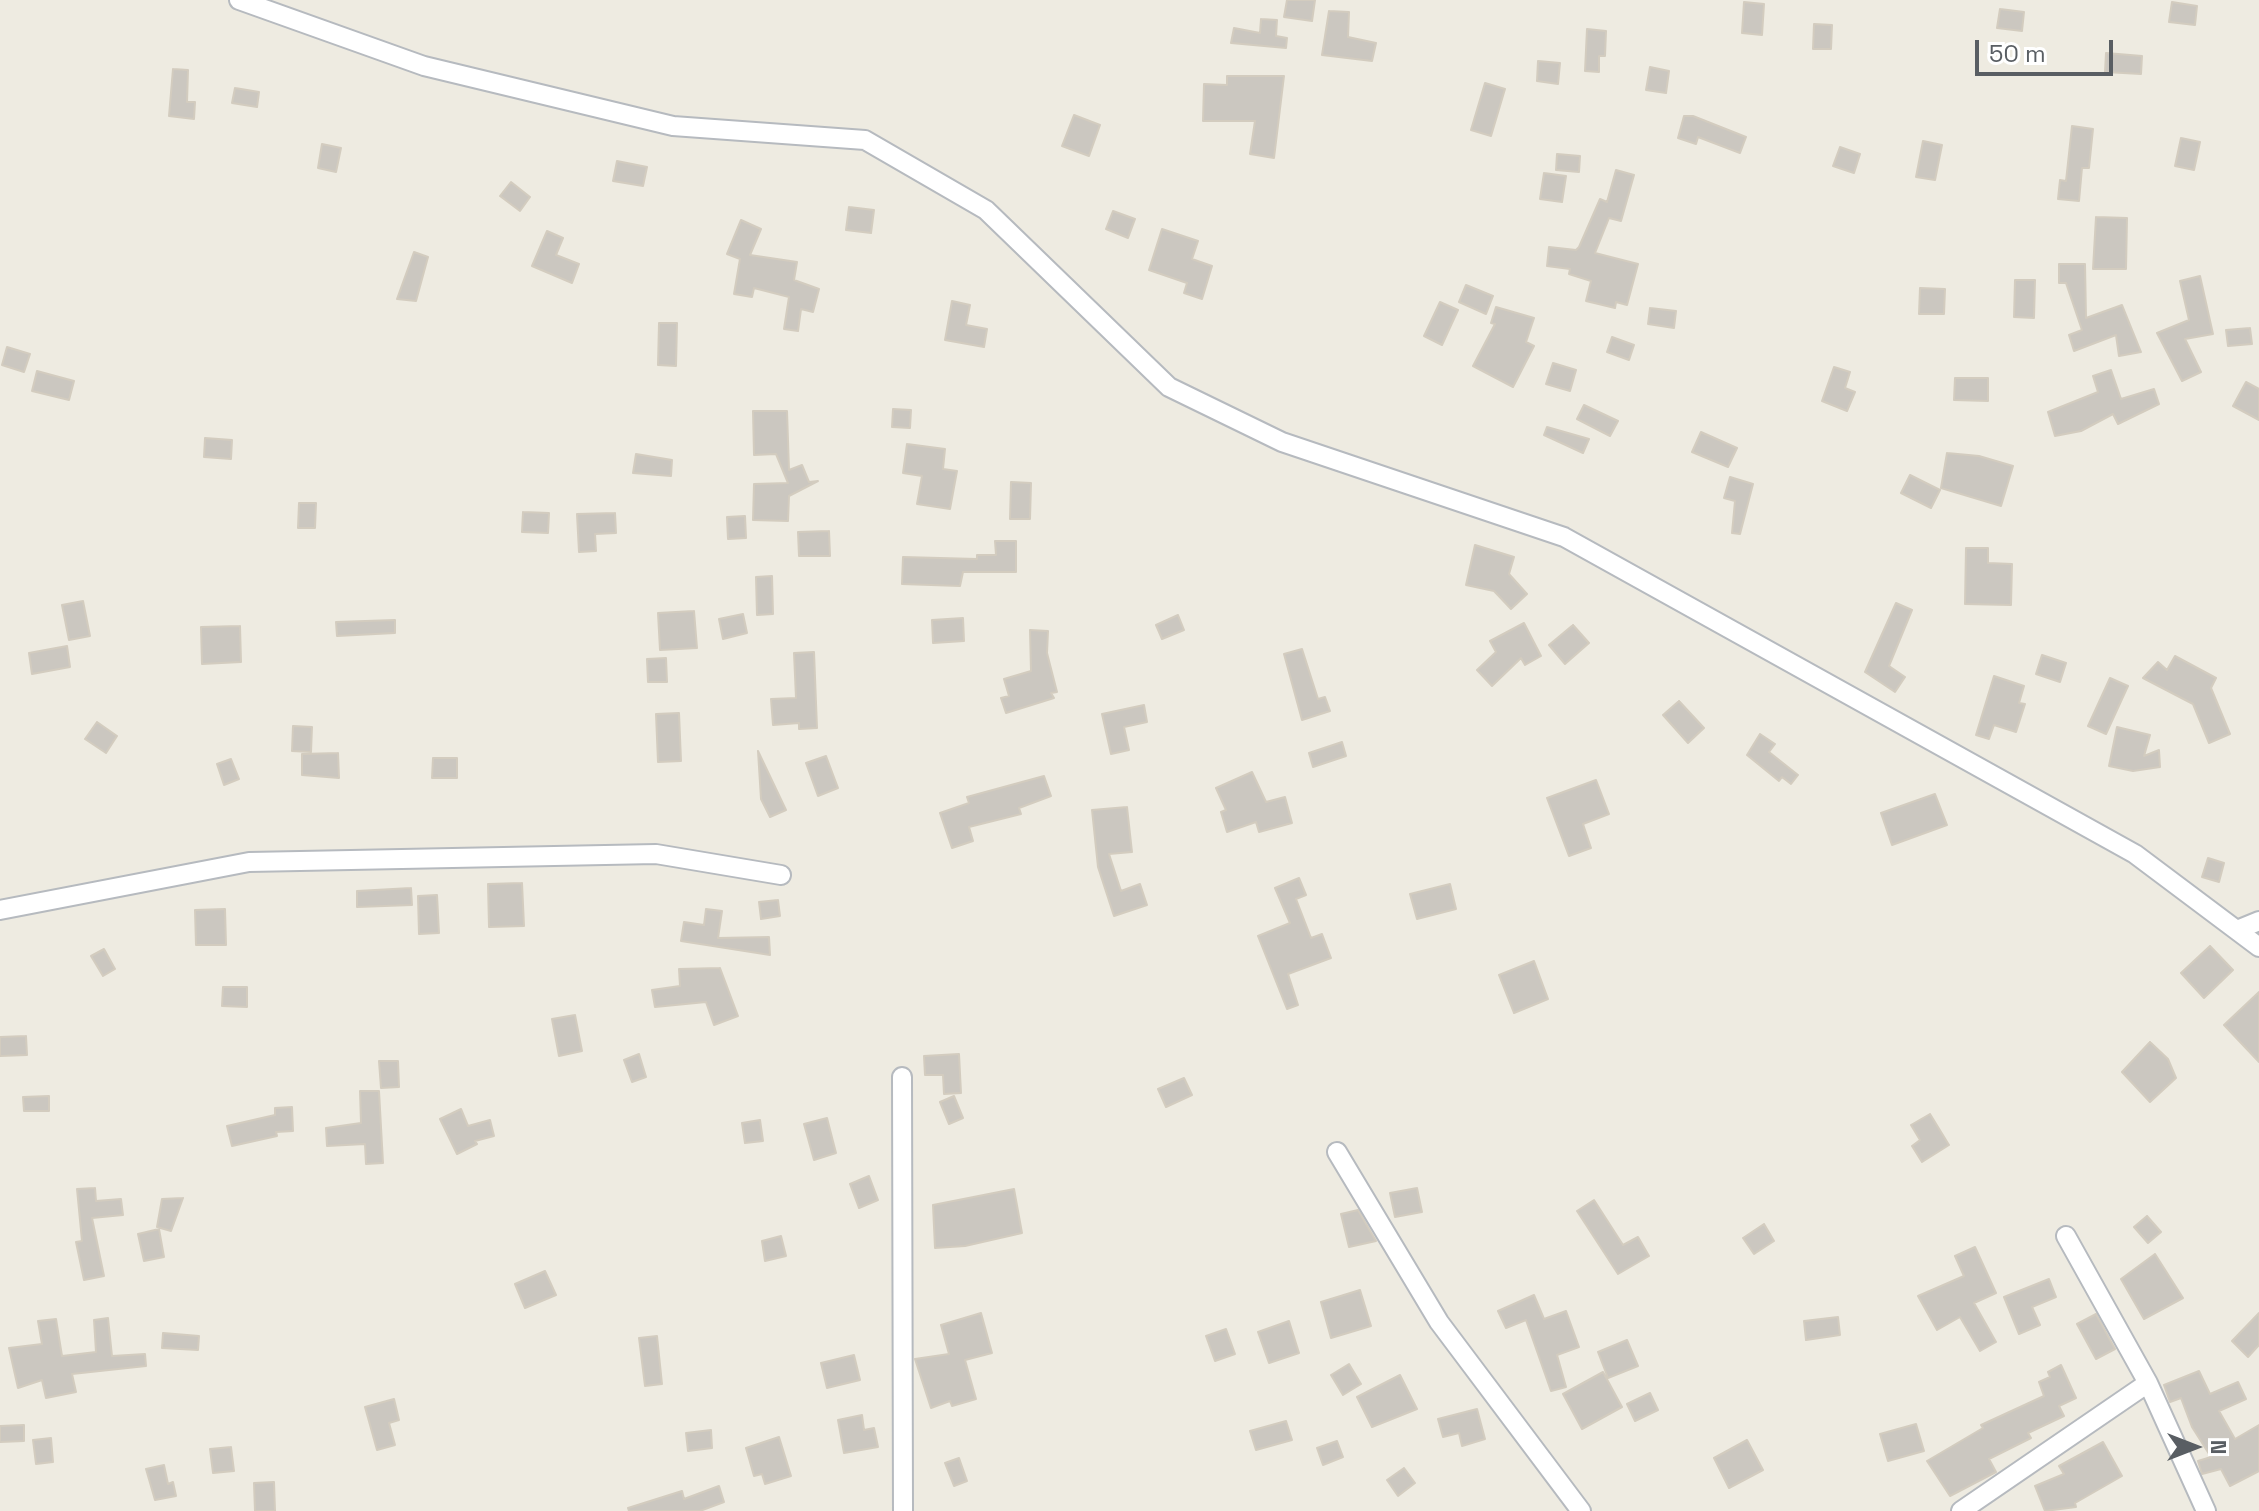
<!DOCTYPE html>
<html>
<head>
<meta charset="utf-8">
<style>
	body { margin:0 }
	#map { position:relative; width:2259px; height:1511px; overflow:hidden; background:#eeebe1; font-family:"Space Grotesk",sans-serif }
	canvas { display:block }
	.north { position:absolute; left:2155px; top:1407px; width:80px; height:80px; -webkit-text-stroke:6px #fff; paint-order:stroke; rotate:90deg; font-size:22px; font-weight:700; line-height:32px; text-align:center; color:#595e63 }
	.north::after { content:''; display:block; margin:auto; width:28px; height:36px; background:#595e63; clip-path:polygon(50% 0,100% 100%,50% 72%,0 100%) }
	.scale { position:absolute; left:1975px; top:40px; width:138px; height:36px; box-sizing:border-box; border:4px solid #595e63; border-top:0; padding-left:10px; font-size:24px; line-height:28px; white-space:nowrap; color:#595e63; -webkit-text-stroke:6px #fff; paint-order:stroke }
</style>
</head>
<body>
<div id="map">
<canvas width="2259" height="1511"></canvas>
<div class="north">N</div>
<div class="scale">50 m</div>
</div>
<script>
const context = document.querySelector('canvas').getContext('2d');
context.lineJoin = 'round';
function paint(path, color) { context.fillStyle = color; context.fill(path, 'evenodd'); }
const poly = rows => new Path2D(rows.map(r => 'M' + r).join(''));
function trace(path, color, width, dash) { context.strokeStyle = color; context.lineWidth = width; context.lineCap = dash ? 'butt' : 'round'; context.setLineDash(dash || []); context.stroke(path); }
const building = poly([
	[1287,0,1315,0,1312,21,1284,17,1287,0],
	[1744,2,1764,4,1762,35,1742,33,1744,2],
	[2172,2,2197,6,2195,25,2169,22,2172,2],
	[2000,9,2024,12,2022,31,1997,28,2000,9],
	[1329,11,1349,12,1348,37,1376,43,1372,61,1322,55,1329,11],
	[1261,19,1277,20,1276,36,1287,38,1286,48,1231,43,1234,28,1260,33,1261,19],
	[1814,24,1832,25,1831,49,1813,49,1814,24],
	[1587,29,1606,31,1605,56,1599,56,1599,72,1585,71,1587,29],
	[2106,53,2142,56,2141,74,2105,72,2106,53],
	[1538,61,1560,63,1558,84,1537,81,1538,61],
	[1650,67,1669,71,1666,93,1646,90,1650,67],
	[173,69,188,70,187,102,195,102,194,119,169,116,173,69],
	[1227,76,1284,76,1274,158,1250,154,1255,121,1203,121,1204,84,1227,85,1227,76],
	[1485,83,1505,89,1491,136,1471,130,1485,83],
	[235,88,259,92,257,107,232,103,235,88],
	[1074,115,1100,125,1089,156,1062,146,1074,115],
	[1684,116,1693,116,1746,137,1740,153,1698,137,1696,144,1678,138,1684,116],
	[2072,126,2093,129,2089,168,2082,168,2079,201,2058,199,2060,180,2066,181,2072,126],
	[2181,138,2200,142,2194,170,2175,166,2181,138],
	[1923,141,1942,145,1935,180,1916,177,1923,141],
	[322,144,341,148,336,172,318,168,322,144],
	[1840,147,1860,154,1854,173,1833,166,1840,147],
	[1557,154,1580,156,1579,172,1556,170,1557,154],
	[617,161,647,167,643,186,613,181,617,161],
	[1616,170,1634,175,1621,221,1609,218,1595,253,1638,264,1627,305,1616,302,1615,308,1586,301,1591,281,1569,274,1570,269,1547,266,1549,247,1576,250,1579,247,1600,199,1607,202,1616,170],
	[1544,173,1566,176,1562,202,1540,199,1544,173],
	[511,182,530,197,520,211,500,196,511,182],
	[849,207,874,210,871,233,846,230,849,207],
	[1113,211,1135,219,1128,238,1106,229,1113,211],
	[2096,217,2127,218,2126,269,2093,269,2096,217],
	[741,220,761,229,750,255,797,262,794,280,819,289,813,312,801,309,798,331,784,329,789,297,754,288,752,297,734,294,740,259,727,254,741,220],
	[1162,229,1198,241,1192,259,1212,266,1202,299,1184,293,1187,283,1149,270,1162,229],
	[547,231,563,238,556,255,579,264,572,283,532,266,547,231],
	[414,252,428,257,416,301,397,299,414,252],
	[2059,264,2085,264,2086,318,2122,305,2141,352,2119,356,2116,335,2074,351,2069,335,2082,330,2066,283,2059,283,2059,264],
	[2200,276,2213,334,2185,339,2201,372,2182,381,2157,333,2189,320,2180,281,2200,276],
	[2015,280,2035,280,2034,318,2014,317,2015,280],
	[1466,285,1493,296,1486,314,1459,302,1466,285],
	[1920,288,1945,289,1944,314,1919,314,1920,288],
	[952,301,970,305,966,325,987,329,984,347,945,340,952,301],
	[1440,302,1458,310,1442,345,1424,336,1440,302],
	[1496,307,1534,318,1526,342,1534,346,1513,387,1473,366,1495,324,1491,323,1496,307],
	[1650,308,1676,311,1674,328,1648,324,1650,308],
	[659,323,677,323,676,366,658,365,659,323],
	[2250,328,2252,344,2228,346,2226,330,2250,328],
	[1612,337,1634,345,1629,360,1607,352,1612,337],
	[7,347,30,354,24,372,2,365,7,347],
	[1553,363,1576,370,1570,391,1546,384,1553,363],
	[1834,367,1850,372,1845,388,1855,392,1847,411,1822,401,1834,367],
	[2111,370,2121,399,2154,389,2159,404,2118,424,2113,414,2081,431,2055,436,2048,412,2098,392,2093,376,2111,370],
	[37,371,74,381,69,400,32,391,37,371],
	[1955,378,1988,378,1988,401,1954,400,1955,378],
	[2246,382,2259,389,2259,420,2233,406,2246,382],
	[1584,405,1618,421,1610,436,1577,419,1584,405],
	[893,409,911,410,910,428,892,427,893,409],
	[753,411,787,411,789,470,802,465,809,482,818,481,789,496,788,521,753,520,754,484,788,483,776,454,754,455,753,411],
	[1547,427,1589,439,1583,453,1544,435,1547,427],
	[1701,432,1737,448,1728,467,1692,452,1701,432],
	[205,438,232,440,231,459,204,457,205,438],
	[907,444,945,449,943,469,957,471,950,509,917,504,922,476,903,473,907,444],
	[1947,453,1979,456,2013,466,2001,506,1941,488,1947,453],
	[636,454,672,460,671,476,633,473,636,454],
	[1910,475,1940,490,1931,508,1901,493,1910,475],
	[1730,477,1753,484,1740,534,1732,533,1735,501,1724,498,1730,477],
	[1011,482,1031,483,1030,519,1010,519,1011,482],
	[299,503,316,503,315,528,298,528,299,503],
	[523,512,549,513,548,533,522,532,523,512],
	[615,513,616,533,595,534,596,551,579,552,577,514,615,513],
	[745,516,746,538,728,539,727,517,745,516],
	[829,531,830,556,799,556,798,532,829,531],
	[995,541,1016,541,1016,572,963,572,960,586,902,584,903,557,977,559,977,555,996,555,995,541],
	[1475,545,1514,557,1509,574,1527,594,1511,609,1494,591,1466,585,1475,545],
	[1966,548,1988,548,1988,563,2012,564,2011,605,1965,604,1966,548],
	[772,576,773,614,757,615,756,577,772,576],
	[83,601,90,636,69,640,62,605,83,601],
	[1896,603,1912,610,1889,666,1905,677,1895,692,1865,672,1896,603],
	[694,611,697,648,660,650,658,613,694,611],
	[743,614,747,633,723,639,719,619,743,614],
	[1178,615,1184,630,1162,639,1156,625,1178,615],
	[963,618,964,641,933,643,932,620,963,618],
	[395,620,395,633,337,636,336,622,395,620],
	[1524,623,1541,656,1525,665,1521,658,1492,686,1477,670,1496,652,1490,641,1524,623],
	[1573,625,1589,643,1565,664,1549,645,1573,625],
	[240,626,241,662,202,664,201,627,240,626],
	[1030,630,1048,631,1047,653,1057,692,1051,693,1054,698,1006,713,1001,698,1009,696,1004,679,1031,671,1030,630],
	[67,646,70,667,32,674,29,653,67,646],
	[1302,649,1318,699,1325,697,1330,711,1302,720,1284,654,1302,649],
	[814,652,817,728,799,729,799,723,773,725,771,699,796,698,794,653,814,652],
	[2042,655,2066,663,2060,682,2036,674,2042,655],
	[2175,656,2216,678,2211,688,2230,734,2209,743,2193,704,2143,678,2158,662,2167,670,2175,656],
	[666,658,667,682,648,682,647,659,666,658],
	[1994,676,2024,686,2019,703,2025,704,2016,732,1994,725,1989,739,1976,735,1994,676],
	[2110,678,2128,686,2106,734,2088,726,2110,678],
	[1679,701,1704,728,1688,743,1663,715,1679,701],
	[1144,705,1147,722,1124,727,1129,750,1111,754,1102,714,1144,705],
	[679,713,681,761,658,762,656,714,679,713],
	[97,722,117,736,106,753,85,739,97,722],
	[293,726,312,727,311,752,292,751,293,726],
	[2117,727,2150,735,2144,756,2159,750,2160,767,2133,771,2109,766,2117,727],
	[1760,734,1775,744,1769,752,1798,775,1791,784,1782,777,1779,781,1747,755,1760,734],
	[1342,742,1346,756,1313,767,1309,753,1342,742],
	[758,751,786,810,770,817,761,799,758,751],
	[338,753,339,778,302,775,302,754,338,753],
	[826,756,838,788,818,796,806,763,826,756],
	[433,758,457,758,457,778,432,778,433,758],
	[231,759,239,779,224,785,217,764,231,759],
	[1252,772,1266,802,1285,797,1292,823,1259,832,1256,822,1227,832,1221,812,1226,810,1216,788,1252,772],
	[1044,776,1051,796,1019,808,1021,814,969,827,973,841,952,848,940,813,969,803,967,797,1044,776],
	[1596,780,1609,814,1583,824,1591,848,1569,856,1547,798,1596,780],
	[1935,794,1947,825,1892,845,1881,813,1935,794],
	[1127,807,1132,852,1109,854,1121,891,1140,884,1147,905,1114,916,1098,867,1092,810,1127,807],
	[2208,858,2224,863,2219,882,2202,877,2208,858],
	[1299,878,1306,895,1296,899,1311,938,1322,934,1331,958,1288,974,1298,1005,1287,1009,1258,936,1290,923,1275,888,1299,878],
	[522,883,524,926,489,927,488,884,522,883],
	[1450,884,1456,909,1417,919,1410,894,1450,884],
	[411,888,412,905,357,907,357,891,411,888],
	[437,895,439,933,419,934,418,896,437,895],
	[778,900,780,916,761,919,759,902,778,900],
	[225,909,226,945,196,945,195,910,225,909],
	[706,909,722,911,718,938,769,937,770,955,681,941,684,922,704,925,706,909],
	[2210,946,2233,970,2204,998,2181,973,2210,946],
	[104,949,115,969,103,976,91,956,104,949],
	[1534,961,1548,999,1514,1013,1499,975,1534,961],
	[720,968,738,1016,714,1025,706,1002,655,1007,652,990,680,986,679,969,720,968],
	[223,987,247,987,247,1007,222,1006,223,987],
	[2259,992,2259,1062,2224,1025,2259,992],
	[575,1015,582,1051,559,1056,552,1019,575,1015],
	[26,1036,27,1055,0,1056,0,1037,26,1036],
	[2150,1042,2168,1059,2176,1078,2150,1102,2122,1072,2150,1042],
	[639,1054,646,1077,632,1082,624,1060,639,1054],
	[959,1054,961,1093,944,1094,943,1075,925,1075,924,1056,959,1054],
	[379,1061,398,1061,399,1087,381,1088,379,1061],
	[1184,1078,1192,1095,1166,1107,1158,1089,1184,1078],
	[360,1091,379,1091,383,1163,366,1164,365,1144,327,1146,326,1128,361,1123,360,1091],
	[49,1096,49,1111,24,1111,23,1097,49,1096],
	[954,1096,963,1118,949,1124,940,1102,954,1096],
	[292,1107,293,1131,276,1132,277,1136,232,1146,227,1126,275,1115,275,1108,292,1107],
	[461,1109,468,1126,490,1120,494,1136,475,1141,477,1144,457,1154,440,1119,461,1109],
	[1930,1114,1949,1145,1922,1162,1912,1146,1920,1140,1911,1125,1930,1114],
	[827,1118,836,1153,814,1160,804,1124,827,1118],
	[760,1120,763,1141,745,1143,742,1123,760,1120],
	[869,1176,878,1200,859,1208,850,1184,869,1176],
	[95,1188,96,1201,121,1199,123,1215,92,1218,104,1276,84,1280,76,1242,82,1241,77,1189,95,1188],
	[1417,1188,1422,1212,1395,1217,1390,1193,1417,1188],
	[1014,1189,1022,1233,965,1246,935,1248,933,1205,1014,1189],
	[183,1198,171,1231,157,1227,162,1199,183,1198],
	[1594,1200,1623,1245,1638,1237,1649,1256,1618,1274,1577,1211,1594,1200],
	[1358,1210,1376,1241,1349,1247,1341,1214,1358,1210],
	[2147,1216,2161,1232,2148,1243,2134,1227,2147,1216],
	[1764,1224,1774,1241,1754,1254,1743,1238,1764,1224],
	[159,1229,164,1257,144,1261,138,1234,159,1229],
	[781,1236,786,1256,765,1261,762,1241,781,1236],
	[1975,1247,1996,1293,1974,1303,1996,1342,1980,1351,1960,1317,1937,1330,1918,1296,1964,1276,1955,1256,1975,1247],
	[2155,1254,2183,1298,2144,1319,2121,1279,2155,1254],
	[545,1271,556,1295,525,1308,515,1284,545,1271],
	[2049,1279,2056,1297,2032,1307,2040,1325,2019,1334,2004,1297,2049,1279],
	[1360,1290,1371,1326,1331,1338,1321,1302,1360,1290],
	[1534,1295,1544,1319,1566,1311,1579,1347,1557,1355,1566,1387,1551,1391,1526,1320,1506,1328,1498,1311,1534,1295],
	[981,1313,992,1353,965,1360,976,1399,952,1406,950,1401,931,1408,915,1359,949,1354,941,1325,981,1313],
	[2259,1313,2259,1345,2248,1357,2232,1341,2259,1313],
	[2096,1314,2115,1349,2096,1359,2077,1324,2096,1314],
	[1838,1317,1840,1335,1806,1340,1804,1321,1838,1317],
	[108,1318,112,1356,145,1354,146,1366,72,1374,76,1392,46,1398,42,1380,18,1388,9,1348,42,1344,38,1321,56,1319,62,1356,96,1352,94,1320,108,1318],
	[1289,1321,1299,1353,1269,1363,1258,1332,1289,1321],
	[1226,1329,1235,1354,1215,1361,1206,1336,1226,1329],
	[163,1333,199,1336,198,1350,162,1348,163,1333],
	[657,1336,662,1384,645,1386,639,1338,657,1336],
	[1627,1340,1638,1366,1608,1378,1598,1352,1627,1340],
	[854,1355,860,1380,827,1388,821,1363,854,1355],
	[1349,1364,1361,1384,1343,1395,1331,1375,1349,1364],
	[2061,1365,2076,1398,2059,1406,2064,1416,2028,1433,2031,1438,1989,1459,1996,1472,1950,1496,1927,1461,1983,1428,1981,1425,2044,1396,2039,1382,2050,1377,2048,1372,2061,1365],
	[2199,1371,2210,1394,2238,1382,2246,1399,2219,1411,2235,1439,2259,1425,2259,1471,2230,1486,2221,1469,2202,1474,2198,1461,2211,1457,2192,1427,2181,1398,2170,1402,2164,1385,2199,1371],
	[1603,1372,1622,1407,1582,1429,1563,1394,1603,1372],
	[1400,1375,1417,1409,1372,1427,1357,1397,1400,1375],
	[1650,1393,1658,1410,1635,1421,1627,1404,1650,1393],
	[394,1399,399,1420,389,1423,395,1445,377,1450,365,1407,394,1399],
	[1477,1409,1485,1439,1462,1446,1459,1433,1443,1437,1438,1419,1477,1409],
	[862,1415,864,1430,874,1428,878,1447,844,1453,838,1420,862,1415],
	[1286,1421,1292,1440,1256,1450,1250,1431,1286,1421],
	[1916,1424,1924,1451,1888,1461,1880,1434,1916,1424],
	[24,1425,24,1441,0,1442,0,1426,24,1425],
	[711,1430,712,1448,688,1451,686,1433,711,1430],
	[779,1437,791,1476,765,1484,762,1474,754,1476,746,1448,779,1437],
	[51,1438,53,1462,36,1464,33,1440,51,1438],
	[1747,1440,1763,1470,1729,1488,1714,1458,1747,1440],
	[1337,1441,1343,1457,1323,1465,1317,1448,1337,1441],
	[2103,1442,2122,1476,2075,1503,2076,1507,2045,1511,2035,1486,2064,1474,2059,1466,2103,1442],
	[231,1447,234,1471,213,1473,210,1449,231,1447],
	[959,1458,967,1481,954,1486,945,1463,959,1458],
	[164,1465,168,1484,173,1482,176,1496,155,1500,146,1469,164,1465],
	[1404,1468,1415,1483,1398,1496,1387,1480,1404,1468],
	[274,1482,275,1511,255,1511,254,1483,274,1482],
	[719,1486,724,1502,700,1511,629,1511,628,1508,682,1491,684,1499,719,1486]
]);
const minor = poly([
	[239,0,424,66,673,126,865,140,986,210,1169,387,1282,442,1564,537,2135,854,2259,947],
	[0,910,249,862,656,854,781,875],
	[2237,930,2259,921],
	[902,1077,903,1511],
	[1337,1152,1439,1322,1581,1511],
	[2066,1236,2148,1383,2206,1511],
	[1961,1511,2148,1383]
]);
paint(building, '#cbc7c0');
trace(building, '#d3ccbf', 2);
trace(minor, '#b6babf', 22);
trace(minor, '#fff', 18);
</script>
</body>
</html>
